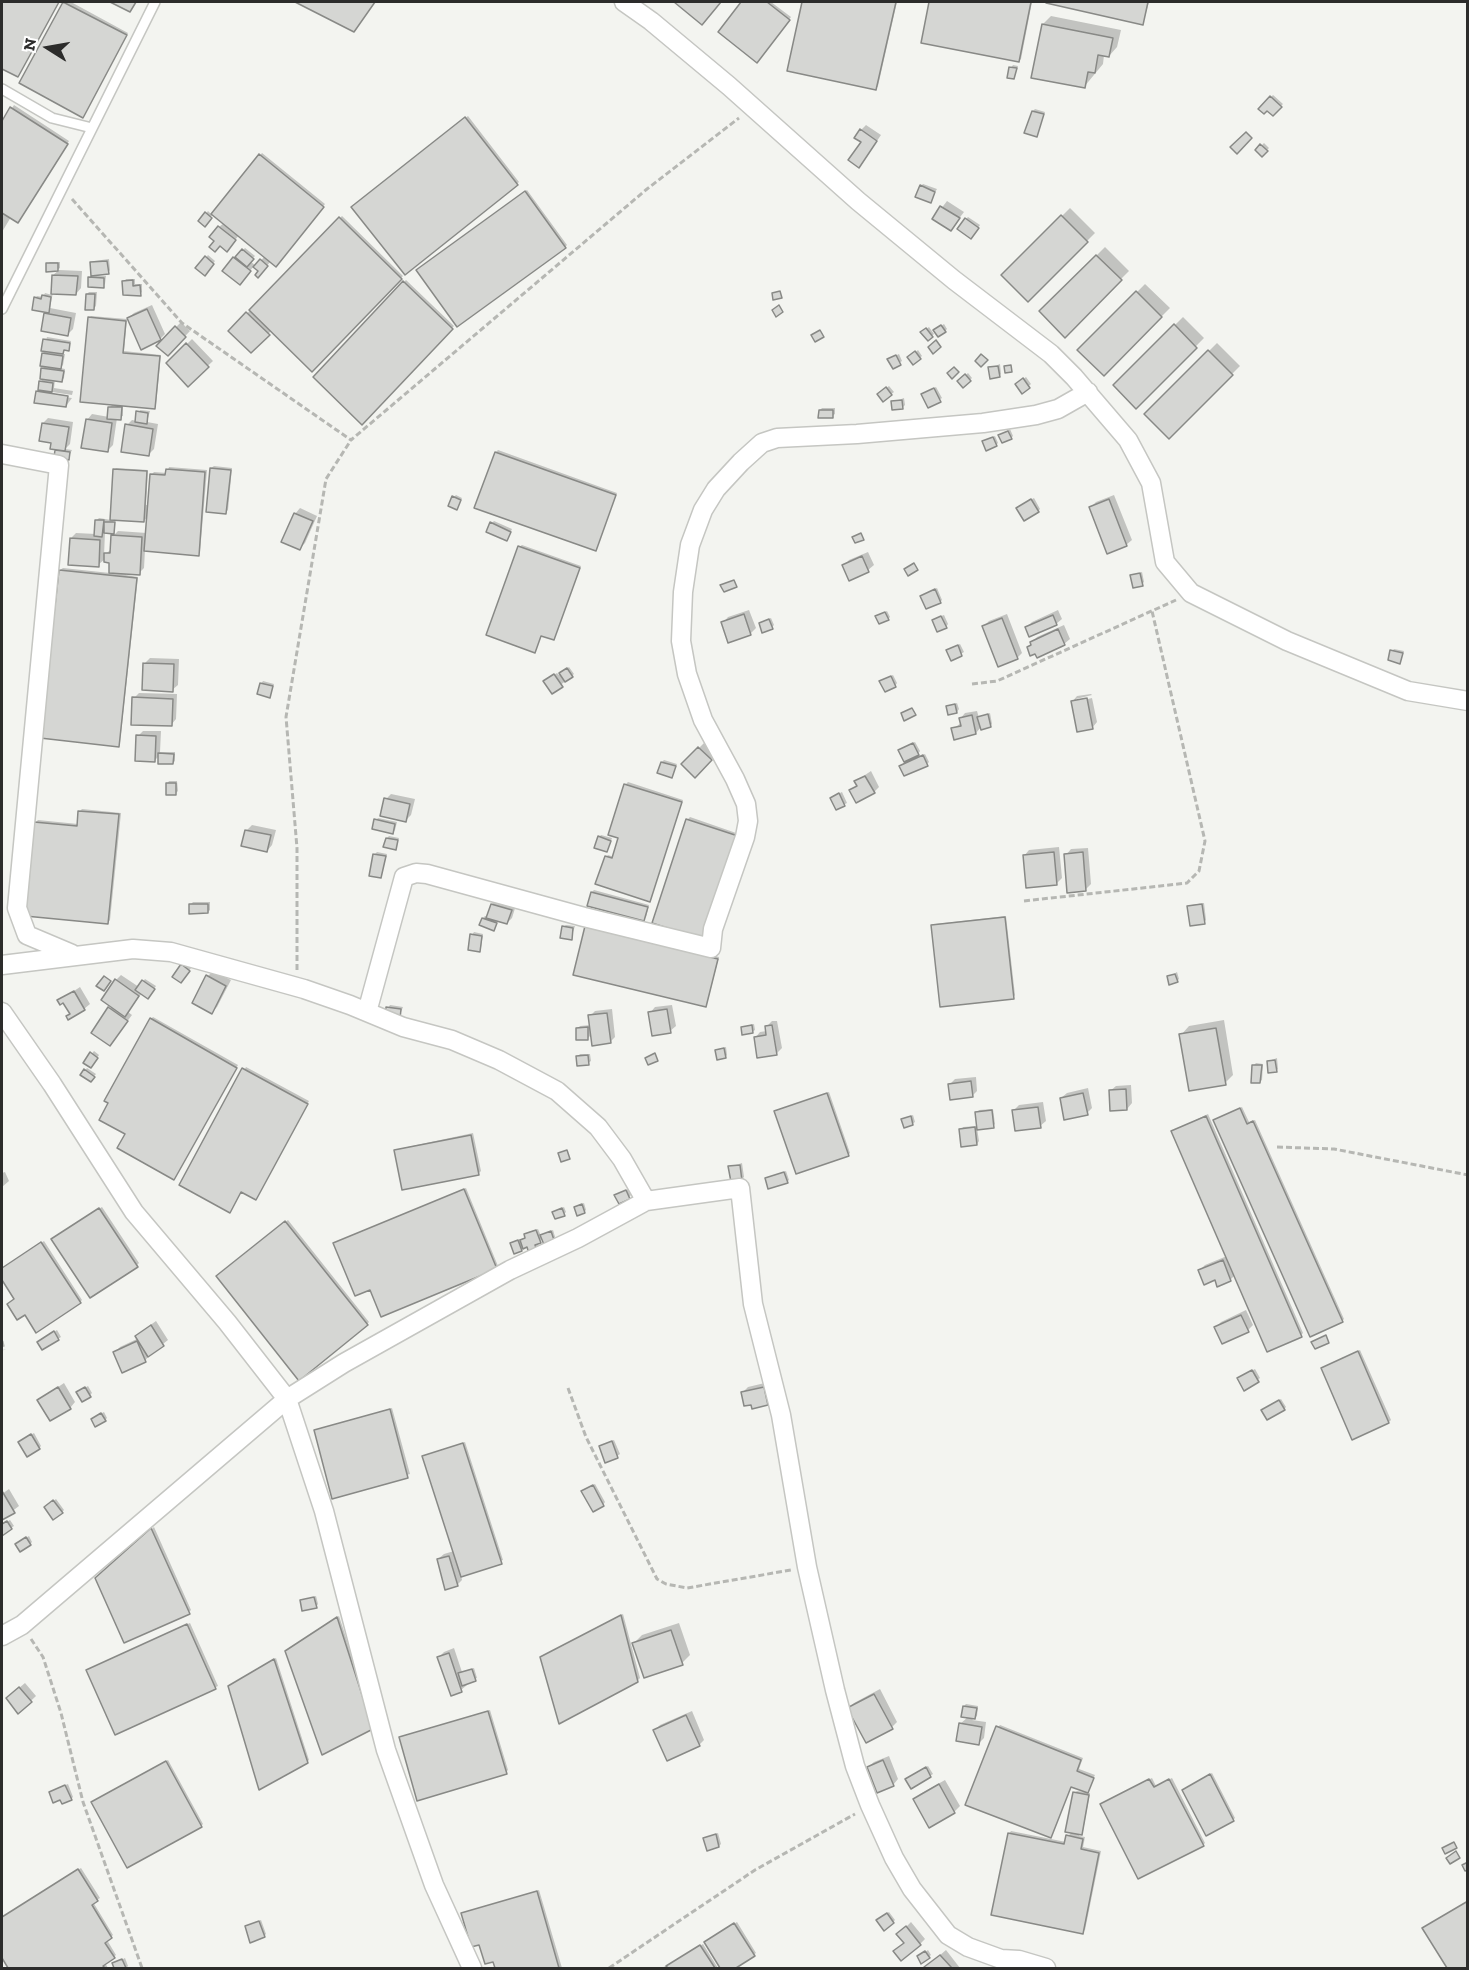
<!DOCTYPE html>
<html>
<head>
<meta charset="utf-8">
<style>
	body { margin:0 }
	#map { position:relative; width:1469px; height:1970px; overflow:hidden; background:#f3f4f0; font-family:"Zilla Slab",serif }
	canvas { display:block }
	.frame { position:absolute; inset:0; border:3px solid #2c2c2b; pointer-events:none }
	.north { position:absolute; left:18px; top:18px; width:60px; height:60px; -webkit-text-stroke:4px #fff; paint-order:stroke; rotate:281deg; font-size:16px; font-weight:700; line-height:24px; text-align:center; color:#2c2c2b }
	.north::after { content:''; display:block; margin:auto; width:21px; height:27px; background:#2c2c2b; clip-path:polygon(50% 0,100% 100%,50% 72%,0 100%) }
</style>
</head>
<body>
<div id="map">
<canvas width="1469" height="1970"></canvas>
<div class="frame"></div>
<div class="north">N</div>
</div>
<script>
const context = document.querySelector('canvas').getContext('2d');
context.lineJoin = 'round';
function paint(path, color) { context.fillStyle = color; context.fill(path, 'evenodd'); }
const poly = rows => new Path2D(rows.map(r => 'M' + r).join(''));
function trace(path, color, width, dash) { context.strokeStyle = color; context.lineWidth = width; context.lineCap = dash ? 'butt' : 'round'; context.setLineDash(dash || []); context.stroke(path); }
const shadow = poly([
	[2,2,58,2,17,76,2,67],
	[64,2,71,2,128,33,85,114,21,82],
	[298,2,374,2,353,30],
	[676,2,720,2,701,23],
	[743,2,771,2,791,17,759,59,720,32],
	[804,2,897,2,878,86,876,89,789,69],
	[930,2,1032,2,1021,59,1019,61,922,41],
	[1047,2,1149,2,1143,24],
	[1051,16,1121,30,1117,47,1109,56,1104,55,1103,64,1084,87,1043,24],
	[1013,65,1018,66,1014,78,1011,68],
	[1273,95,1283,104,1273,114,1267,109,1260,109],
	[14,105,69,141,20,219,11,217,2,232,2,124],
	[1035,109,1045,112,1037,135,1033,111],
	[468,116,519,182,405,273,355,205],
	[866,125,881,135,864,160,861,130],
	[1264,143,1269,148,1262,155,1257,150],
	[262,153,325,204,276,265,271,261,258,276,260,271,254,266,245,277,225,270,245,248,255,256,250,261,256,266,265,256,239,235,232,244,216,241,219,227,224,223,213,214,205,225,200,221,208,211,212,215],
	[923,184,937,189,930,201,921,186],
	[527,190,567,245,565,247,420,268],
	[947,201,964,212,951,229,934,218],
	[1070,208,1095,233,1028,300,1003,275],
	[342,216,403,276,312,370,272,330,251,351,230,331],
	[968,217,980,225,973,235,966,219],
	[1105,247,1129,271,1065,335,1041,311],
	[208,255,215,261,207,272,198,268],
	[109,259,110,270,108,273,97,274,97,276,106,276,105,284,103,286,90,277,93,274,92,263,94,261],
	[50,262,60,262,60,268,57,270,47,264],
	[59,270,82,271,81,288,76,294,53,292,50,308,76,313,73,329,68,334,45,313,48,311,35,298,37,296,43,297,45,293,52,295,53,275],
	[126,279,135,279,135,284,142,284,142,292,140,294,124,282],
	[406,280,454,326,362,423,315,377],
	[1145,284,1170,308,1104,374,1080,350],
	[89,292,97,292,96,306,94,308,87,294],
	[152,305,165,334,160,339,128,318,134,313],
	[91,316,127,319,124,351,161,355,156,405,154,407,123,405,123,416,117,418,113,445,108,450,87,420,92,414,109,417,109,408,113,404,89,318],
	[1183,317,1204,338,1136,407,1115,385],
	[181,322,190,331,168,354,158,346],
	[944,324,947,329,945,331,938,328],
	[929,327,934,334,928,339,922,332],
	[47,337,71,341,68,350,65,349,66,343,63,343,62,354,65,354,63,365,60,368,65,369,64,378,62,380,55,380,54,388,73,391,72,395,39,390,39,394,72,398,66,406,36,402,41,381,44,378,41,378,43,368,46,365,42,364,43,353,46,350,43,349],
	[192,339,213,361,188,384,168,363],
	[1217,343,1240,366,1169,437,1146,414],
	[918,350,922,356,913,363,909,358],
	[899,354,902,361,893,367,891,358],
	[1000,364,1001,374,999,376,990,368],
	[968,373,972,378,963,386,959,381],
	[1026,377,1031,384,1023,391,1017,384],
	[889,386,894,392,884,400,881,392],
	[936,387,942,398,929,406,925,393],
	[904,398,905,405,903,407,893,402],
	[822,408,835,408,835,414,832,416,820,410],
	[140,410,150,411,147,422,158,424,154,449,149,454,127,425,132,420,137,421],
	[48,418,73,422,70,444,65,449,72,450,68,458,56,451,58,448,43,423],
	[1010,429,1013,436,1011,438,1000,435],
	[995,436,998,443,996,445,986,440],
	[498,450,617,493,595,550,496,452],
	[214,466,232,468,228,510,226,512,211,468],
	[169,467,207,470,200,552,198,554,145,550,144,568,139,573,126,573,126,575,138,577,120,743,118,745,60,570,63,568,110,573,111,561,106,558,98,565,71,538,76,533,96,534,97,520,99,518,111,520,114,470,116,468,148,470,146,505,149,505,152,474,154,472,167,473],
	[114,515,144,521,148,516,147,533,118,531,113,536,112,548,104,556,105,532,115,533,112,532],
	[456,495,462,498,457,508,454,497],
	[1114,495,1132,540,1126,545,1091,507,1096,502],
	[1034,498,1040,509,1038,511,1020,506],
	[300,508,317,516,305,543,300,548,295,514],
	[494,521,512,529,507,539,492,523],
	[522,545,581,566,555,636,553,638,542,634,535,651,519,547],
	[868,552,874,565,868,570,844,566,849,560],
	[1142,572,1144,582,1142,584,1132,576],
	[937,588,942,600,940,602,922,596],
	[749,610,756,628,750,634,723,623,728,617],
	[1058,610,1062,619,1056,624,1027,627,1032,622],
	[887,611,890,617,888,619,877,616],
	[1007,614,1022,653,1017,658,984,626,989,621],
	[944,615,948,624,946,627,936,618],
	[771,618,774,625,772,627,760,623],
	[1064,625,1070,639,1064,644,1028,647,1037,637],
	[960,644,964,652,952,659,948,650],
	[1394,649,1404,651,1400,662,1392,651],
	[150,658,179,659,178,685,172,690,145,663],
	[569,667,574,674,552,692,547,679,557,673,559,675],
	[893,675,897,683,895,686,881,681],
	[263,681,274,684,270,696,261,684],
	[139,693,177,694,176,719,171,725,134,698],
	[1091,694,1092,695,1076,699,1076,702,1092,698,1097,722,1092,728,1072,702,1077,696],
	[957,703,959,709,957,712,947,707],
	[977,711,979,718,990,713,992,724,990,726,981,727,976,733,953,729,961,723,960,719,965,713],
	[143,731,161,731,160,752,175,752,175,761,173,763,159,756,155,760,138,736],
	[705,742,716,754,695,776,683,764],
	[915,742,920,751,918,754,902,748],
	[925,754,929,762,927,764,903,764],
	[664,760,677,764,671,776,662,762],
	[871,771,879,787,874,792,851,791,858,784,856,782,862,777],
	[169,781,177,781,178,791,175,794,167,784],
	[628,782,683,800,650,900,606,857,608,855,614,857,620,837,625,785],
	[842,792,847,803,837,808,834,796],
	[391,794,415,799,411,815,406,820,386,799],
	[82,809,121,813,110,920,108,923,35,823,38,820,78,824,80,811],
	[690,817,739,834,706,936,687,820],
	[378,818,397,822,395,830,393,832,376,820],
	[252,825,276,830,272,845,267,851,247,830],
	[601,835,612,838,607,851,599,837],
	[389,836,399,838,395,848,387,838],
	[1059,847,1062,878,1057,883,1024,856,1029,850],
	[1088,848,1091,884,1085,890,1066,855,1071,849],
	[377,852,387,854,381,877,375,854],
	[594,890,649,905,646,917,644,919,592,892],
	[497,899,516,905,512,918,507,923,498,920,494,929,481,924,483,918,485,916,488,917,492,904],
	[193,902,210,902,210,910,208,912,191,904],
	[1204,903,1206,920,1204,922,1189,907,1191,905],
	[1006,916,1015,995,1013,998,933,926,935,924],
	[589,924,719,957,707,1004,705,1006],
	[566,925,575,926,571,938,563,927],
	[474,932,483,934,481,948,479,950,472,935],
	[184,963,191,968,183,979,182,965],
	[213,971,231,980,217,1007,212,1012,208,976],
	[1177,972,1179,979,1177,981,1169,977],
	[121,975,139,987,145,979,156,986,150,995,142,993,128,1012,132,1015,110,1044,93,1032,112,1006,116,980],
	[80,987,90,1004,84,1009,71,1013,64,1001,59,1001],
	[390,1005,403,1007,399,1017,388,1008],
	[672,1005,676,1026,670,1031,650,1013,655,1007],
	[612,1009,615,1037,610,1042,592,1034,588,1038,578,1028,580,1026,591,1025,590,1016,595,1011],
	[153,1017,238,1065,176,1176,127,1134,151,1019],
	[1224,1020,1233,1075,1225,1083,1181,1035,1189,1026],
	[772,1021,777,1021,782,1048,777,1053,755,1038,760,1032,767,1031,766,1027],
	[754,1024,755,1030,752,1032,742,1027],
	[726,1047,727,1055,725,1057,717,1050],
	[94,1051,99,1055,93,1064,85,1062],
	[580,1054,590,1054,591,1061,588,1063,578,1056],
	[1277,1058,1278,1069,1276,1071,1269,1061],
	[1256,1063,1263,1064,1262,1080,1260,1082,1254,1065],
	[246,1067,309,1101,258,1196,242,1191,232,1209,181,1184],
	[87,1068,96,1074,91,1080,82,1074],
	[976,1077,977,1091,972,1096,949,1085,955,1079],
	[1131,1085,1132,1103,1127,1109,1110,1091,1116,1086],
	[1088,1088,1092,1108,1087,1113,1061,1098,1067,1093],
	[829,1092,850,1153,848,1155,778,1110],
	[1043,1102,1046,1121,1040,1126,1013,1111,1019,1105],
	[1242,1107,1249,1122,1255,1120,1344,1319,1342,1321,1214,1120],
	[993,1109,995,1124,993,1126,977,1128,979,1141,977,1144,961,1130,963,1127,978,1126,977,1113,979,1110],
	[1208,1114,1303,1333,1301,1335,1235,1275,1230,1280,1216,1278,1200,1270,1205,1265,1227,1256,1173,1131],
	[913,1115,915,1122,912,1124,903,1119],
	[473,1133,481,1171,479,1173,396,1151,398,1149],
	[742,1163,744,1177,742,1179,730,1167],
	[786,1171,789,1180,787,1182,766,1179],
	[5,1172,9,1181,2,1187,2,1173],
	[466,1188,498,1266,496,1268,371,1288,335,1243],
	[628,1189,631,1195,629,1197,618,1194],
	[584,1203,586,1210,584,1212,576,1207],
	[102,1207,139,1263,137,1265,56,1237],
	[564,1207,566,1212,564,1214,554,1212],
	[288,1220,369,1322,367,1324,220,1274],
	[538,1229,541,1236,553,1230,556,1240,543,1238,537,1242,539,1250,528,1246,521,1250,511,1243,520,1239,521,1241,526,1237,525,1234,528,1232],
	[44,1241,82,1300,80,1302,16,1299,2,1277,2,1269],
	[1246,1310,1253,1325,1248,1330,1216,1327,1221,1322],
	[156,1321,168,1340,150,1354,145,1361,123,1371,115,1352,120,1347,139,1338,137,1336,142,1331],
	[57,1330,61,1337,43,1348,41,1340],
	[1360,1350,1391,1420,1389,1422,1323,1368],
	[1255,1369,1260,1378,1245,1389,1241,1376],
	[769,1382,772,1398,767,1404,743,1392,748,1387],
	[64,1383,75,1402,70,1408,39,1400],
	[88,1386,92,1393,90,1395,80,1391],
	[1281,1399,1286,1407,1284,1409,1265,1408],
	[392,1408,410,1474,333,1497,315,1431],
	[104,1412,107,1418,105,1420,95,1417],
	[34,1433,41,1446,39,1448,22,1440],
	[614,1440,620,1454,617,1456,600,1446],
	[465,1442,503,1560,461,1575,462,1580,457,1585,438,1559,444,1554,454,1551,423,1457],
	[595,1484,605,1502,603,1505,585,1489],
	[9,1489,19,1506,2,1519,2,1494],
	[56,1499,64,1510,62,1512,48,1505],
	[10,1520,14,1526,2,1534,2,1525],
	[154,1527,191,1610,189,1612,97,1578],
	[29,1536,32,1542,30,1544,19,1542],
	[316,1596,318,1604,316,1607,302,1601],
	[623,1614,640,1678,637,1681,541,1657],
	[339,1616,375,1726,289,1649],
	[190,1623,218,1686,116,1733,88,1670],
	[679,1623,690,1655,682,1663,633,1644,642,1635],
	[454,1648,462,1672,474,1668,477,1678,466,1683,467,1685,461,1690,439,1657,444,1652],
	[276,1658,309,1760,307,1762,232,1684],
	[25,1683,36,1696,19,1712,13,1693],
	[880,1689,897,1722,892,1727,849,1708,854,1703],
	[966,1704,978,1706,977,1716,972,1720,986,1722,984,1738,978,1744,960,1724,968,1717,964,1706],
	[490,1710,508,1770,506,1772,400,1738],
	[692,1711,704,1740,699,1745,655,1730,660,1725],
	[1000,1725,1083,1758,1079,1769,1095,1775,1086,1792,1090,1793,1083,1831,1079,1836,1085,1837,1083,1847,1101,1851,1085,1930,1082,1932,1009,1834,1011,1831,1066,1842,1068,1836,1072,1832,1074,1793,1077,1791,1085,1792,1086,1791,1072,1785,1050,1837,998,1727],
	[889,1756,898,1779,893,1785,868,1767,874,1762],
	[168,1760,203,1824,201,1826,93,1802],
	[928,1766,933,1774,912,1787,909,1777],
	[1212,1773,1235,1818,1233,1820,1183,1790],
	[1152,1778,1156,1786,1172,1778,1205,1843,1203,1845,1104,1802],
	[945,1780,960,1806,954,1812,930,1826,915,1800,920,1794],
	[68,1784,73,1797,71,1799,53,1790],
	[718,1833,721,1844,719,1846,705,1838],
	[81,1868,100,1898,93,1902,113,1935,107,1940,116,1955,105,1963,108,1968,10,1968,2,1955,2,1917],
	[539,1890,562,1968,497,1968,494,1960,480,1943,463,1914],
	[889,1912,895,1920,893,1922,880,1918],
	[261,1920,266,1934,264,1936,246,1927],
	[737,1922,756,1953,733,1968,722,1968,706,1942],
	[911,1922,925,1939,920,1944,905,1943,904,1929],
	[703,1944,718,1968,661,1968,666,1966,667,1968],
	[928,1950,931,1955,922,1962,921,1955],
	[946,1950,960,1968,927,1968,932,1962],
	[125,1958,128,1966,126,1968,116,1968,114,1964]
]);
const building = poly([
	[2,2,59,2,18,77,2,69,2,2],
	[63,2,127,35,83,118,19,83,63,2],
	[110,2,136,2,130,12,110,2],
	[295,2,375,2,354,32,295,2],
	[674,2,721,2,702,25,674,2],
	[741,2,767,2,790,20,757,63,718,32,741,2],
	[802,2,896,2,876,90,787,71,802,2],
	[929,2,1031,2,1019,62,921,43,929,2],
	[1046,2,1148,2,1143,25,1046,3,1046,2],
	[1042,24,1113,38,1109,57,1098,55,1095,73,1088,72,1085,88,1031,78,1042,24],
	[1009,67,1017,68,1014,79,1007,78,1009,67],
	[1270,96,1282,107,1273,116,1267,111,1264,114,1258,109,1270,96],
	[10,107,68,144,18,223,2,213,2,121,10,107],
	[1032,111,1044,114,1037,137,1024,133,1032,111],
	[465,117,518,185,405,275,351,207,465,117],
	[860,129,877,141,859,168,848,160,861,142,854,138,860,129],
	[1246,132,1252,138,1237,154,1230,147,1246,132],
	[1260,144,1268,151,1262,157,1255,150,1260,144],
	[259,154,324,207,276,267,211,214,259,154],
	[920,185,935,192,931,203,915,197,920,185],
	[525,191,566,248,457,327,416,270,525,191],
	[940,206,960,218,951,231,932,219,940,206],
	[205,212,212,218,205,227,198,221,205,212],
	[1061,215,1088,242,1028,302,1001,275,1061,215],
	[339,217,402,279,312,372,249,310,339,217],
	[965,218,979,228,971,239,957,229,965,218],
	[218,226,236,240,227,252,220,246,215,252,209,247,214,241,209,237,218,226],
	[242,249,254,259,247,267,235,257,242,249],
	[1096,255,1122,280,1065,338,1039,311,1096,255],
	[205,256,214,264,205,276,195,268,205,256],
	[233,257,251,271,240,285,222,271,233,257],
	[260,259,268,266,258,278,255,275,258,271,253,267,260,259],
	[107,261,109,274,91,276,90,262,107,261],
	[46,263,58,263,58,271,46,272,46,263],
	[52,275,78,276,76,295,51,294,52,275],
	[88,277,104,278,104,288,88,287,88,277],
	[133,280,133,286,140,285,141,296,123,295,122,281,133,280],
	[403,281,453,329,362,425,313,377,403,281],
	[780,291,782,298,773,300,772,293,780,291],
	[1136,291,1162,317,1104,376,1077,350,1136,291],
	[86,294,95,294,94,310,85,310,86,294],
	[42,295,51,297,49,313,32,310,34,297,41,299,42,295],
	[779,305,783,312,776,317,772,310,779,305],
	[147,309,161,340,141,350,127,318,147,309],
	[246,312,270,335,251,353,228,331,246,312],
	[44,313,71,318,68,336,41,331,44,313],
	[88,317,126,321,123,353,160,356,155,409,80,402,88,317],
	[1174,324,1197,348,1136,409,1113,385,1174,324],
	[941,325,946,332,938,337,933,330,941,325],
	[175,326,186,337,168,356,156,346,175,326],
	[926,328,933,337,928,341,920,332,926,328],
	[820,330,824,337,815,342,811,335,820,330],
	[43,339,70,343,69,351,64,350,63,354,41,351,43,339],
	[936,340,941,347,933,354,928,347,936,340],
	[186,343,209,367,188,387,166,363,186,343],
	[1208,350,1233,375,1169,439,1144,414,1208,350],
	[915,351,921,359,913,365,907,357,915,351],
	[42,353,63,356,61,369,40,366,42,353],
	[981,354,988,360,981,367,975,361,981,354],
	[896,355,901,365,893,369,887,359,896,355],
	[1011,365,1012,372,1005,373,1004,366,1011,365],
	[998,366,1000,377,990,379,988,367,998,366],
	[954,367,959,372,952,379,947,373,954,367],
	[41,368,64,371,62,382,40,379,41,368],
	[965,374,971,381,963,388,957,381,965,374],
	[1023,378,1030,388,1022,394,1015,384,1023,378],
	[39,381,53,383,52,392,38,390,39,381],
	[886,387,892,395,883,402,877,394,886,387],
	[934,388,941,402,928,408,921,394,934,388],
	[36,391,68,396,66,407,34,403,36,391],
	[902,400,903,409,892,410,891,401,902,400],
	[108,407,122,407,121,420,107,419,108,407],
	[819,410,833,410,833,418,818,418,819,410],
	[136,411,148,413,147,424,135,422,136,411],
	[86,419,112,423,108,452,81,448,86,419],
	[42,423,69,427,65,451,50,449,51,443,39,441,42,423],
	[125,424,153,429,149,456,121,452,125,424],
	[1008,431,1012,439,1002,443,998,435,1008,431],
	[993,437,997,446,986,451,982,441,993,437],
	[55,450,70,452,69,460,54,457,55,450],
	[495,452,616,495,596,551,474,508,495,452],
	[210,468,231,470,226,514,206,512,210,468],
	[113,469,147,471,144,522,110,520,113,469],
	[166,469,205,472,199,556,144,551,150,474,165,475,166,469],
	[452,496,461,500,457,510,448,506,452,496],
	[1031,499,1039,512,1024,521,1016,508,1031,499],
	[1109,499,1127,546,1107,554,1089,507,1109,499],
	[294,513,313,521,300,550,281,542,294,513],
	[95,520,104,520,102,537,94,536,95,520],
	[104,522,115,522,114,534,104,533,104,522],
	[490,522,511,532,507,541,486,532,490,522],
	[861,533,864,540,855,543,852,537,861,533],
	[111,535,142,537,140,575,109,573,109,563,104,562,104,553,110,553,111,535],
	[70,538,100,540,99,567,68,565,70,538],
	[518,546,580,568,554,640,541,636,535,653,486,635,518,546],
	[862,556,869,572,849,581,842,565,862,556],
	[914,563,918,570,908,576,904,569,914,563],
	[59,570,137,578,119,747,40,738,59,570],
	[1140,573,1143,586,1133,588,1130,575,1140,573],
	[734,580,737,587,724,592,720,585,734,580],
	[935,589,941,603,926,609,920,596,935,589],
	[885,612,889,620,879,624,875,616,885,612],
	[744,614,751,635,728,643,721,622,744,614],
	[1053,615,1057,625,1029,637,1025,627,1053,615],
	[941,616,947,628,937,632,932,620,941,616],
	[1002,618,1018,659,998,667,982,626,1002,618],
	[769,619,773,629,762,633,759,623,769,619],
	[1058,629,1065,645,1037,658,1035,654,1030,656,1027,647,1031,645,1030,642,1058,629],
	[958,645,962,656,951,661,946,650,958,645],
	[1390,650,1403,653,1400,664,1388,660,1390,650],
	[143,663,174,664,173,692,142,690,143,663],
	[567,668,573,677,565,682,559,673,567,668],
	[554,674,563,687,552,694,543,681,554,674],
	[891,676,896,687,885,692,879,681,891,676],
	[260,683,273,686,270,698,257,694,260,683],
	[132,697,173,699,172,726,131,725,132,697],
	[1087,698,1093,729,1077,732,1071,701,1087,698],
	[955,704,957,713,948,715,946,706,955,704],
	[912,708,916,715,904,721,901,713,912,708],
	[988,714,991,727,981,730,977,717,988,714],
	[972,715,976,734,954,740,951,728,961,726,959,718,972,715],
	[136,735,156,736,155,762,135,761,136,735],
	[913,743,919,755,904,762,898,750,913,743],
	[698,747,712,760,695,778,681,764,698,747],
	[158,753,174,754,173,764,158,764,158,753],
	[923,755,928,766,904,776,899,766,923,755],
	[661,762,676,766,672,778,657,773,661,762],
	[865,776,875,793,856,803,849,790,857,786,854,781,865,776],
	[166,783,176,783,176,795,166,795,166,783],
	[624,784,682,802,650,902,595,884,605,856,612,858,618,838,608,835,624,784],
	[839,793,845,806,836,810,830,798,839,793],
	[384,798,410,804,406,822,380,816,384,798],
	[78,811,119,814,108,924,25,916,34,822,77,826,78,811],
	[374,819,395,824,393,834,372,829,374,819],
	[686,819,738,836,704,940,652,923,686,819],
	[245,830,271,835,267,852,241,846,245,830],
	[598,836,611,841,607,852,594,848,598,836],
	[386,838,398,840,396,850,383,847,386,838],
	[1054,852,1057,885,1026,888,1023,855,1054,852],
	[1083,852,1086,891,1067,893,1064,854,1083,852],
	[373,854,386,856,381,878,369,876,373,854],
	[591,892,648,907,644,921,587,906,591,892],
	[189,904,208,904,208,913,189,914,189,904],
	[491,904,512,910,507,924,486,918,491,904],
	[1202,904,1205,924,1190,926,1187,906,1202,904],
	[1005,917,1014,999,940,1007,931,925,1005,917],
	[482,918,497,923,494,931,479,925,482,918],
	[562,926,573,928,572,940,560,938,562,926],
	[585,926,718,959,706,1007,573,975,585,926],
	[470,934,482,936,480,952,468,950,470,934],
	[181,964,190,971,181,983,172,977,181,964],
	[1175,974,1178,982,1169,985,1167,976,1175,974],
	[206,975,226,986,212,1014,192,1003,206,975],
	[104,976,111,981,104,991,96,986,104,976],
	[115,979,139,996,125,1017,101,1000,115,979],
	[142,980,155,989,148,999,135,990,142,980],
	[74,991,85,1010,68,1020,66,1016,70,1014,63,1003,60,1005,57,1000,74,991],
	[108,1007,128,1021,110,1046,91,1033,108,1007],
	[386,1007,401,1009,400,1019,385,1017,386,1007],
	[667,1009,671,1033,652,1036,648,1012,667,1009],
	[607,1013,611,1043,592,1046,588,1015,607,1013],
	[150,1018,237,1068,174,1180,117,1148,125,1134,99,1120,108,1103,104,1101,150,1018],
	[752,1025,753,1033,742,1035,741,1027,752,1025],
	[772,1025,777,1055,757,1058,754,1037,766,1035,765,1026,772,1025],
	[588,1027,588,1040,576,1040,576,1028,588,1027],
	[1216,1028,1226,1085,1189,1091,1179,1034,1216,1028],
	[724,1048,726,1058,717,1060,715,1050,724,1048],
	[90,1052,98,1058,91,1068,83,1063,90,1052],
	[655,1053,658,1061,648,1065,645,1058,655,1053],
	[588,1055,589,1065,577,1066,576,1056,588,1055],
	[1275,1060,1277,1072,1268,1073,1267,1061,1275,1060],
	[1252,1065,1262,1065,1260,1083,1251,1083,1252,1065],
	[242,1068,308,1104,256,1200,241,1192,230,1213,179,1185,242,1068],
	[84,1069,95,1077,91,1082,80,1075,84,1069],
	[971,1081,973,1097,950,1100,948,1084,971,1081],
	[1126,1089,1127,1110,1110,1111,1109,1090,1126,1089],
	[827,1093,849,1156,796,1174,774,1111,827,1093],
	[1083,1093,1088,1115,1064,1120,1060,1098,1083,1093],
	[1038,1107,1041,1128,1015,1131,1012,1110,1038,1107],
	[1240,1108,1247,1124,1253,1121,1343,1322,1310,1337,1213,1120,1240,1108],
	[992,1110,994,1128,977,1130,975,1112,992,1110],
	[911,1116,913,1125,904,1128,901,1119,911,1116],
	[1206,1116,1302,1337,1267,1352,1171,1131,1206,1116],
	[975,1127,977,1145,961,1147,959,1129,975,1127],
	[471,1135,479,1175,402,1190,394,1150,471,1135],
	[567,1150,570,1159,561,1162,558,1153,567,1150],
	[740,1165,742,1181,731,1182,728,1166,740,1165],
	[784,1172,788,1183,768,1189,765,1178,784,1172],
	[464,1189,497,1269,381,1317,370,1290,355,1296,333,1243,464,1189],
	[626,1190,630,1199,619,1204,614,1195,626,1190],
	[582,1204,585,1213,577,1216,574,1207,582,1204],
	[99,1208,138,1267,90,1298,51,1239,99,1208],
	[562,1208,565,1216,555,1219,552,1212,562,1208],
	[285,1221,368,1325,299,1381,216,1276,285,1221],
	[536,1230,541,1243,535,1245,538,1254,530,1257,527,1247,523,1249,520,1240,525,1238,524,1234,536,1230],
	[551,1231,555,1243,545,1247,540,1235,551,1231],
	[518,1240,522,1251,514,1254,510,1243,518,1240],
	[41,1242,81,1303,36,1333,25,1315,17,1320,7,1304,14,1299,2,1280,2,1268,41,1242],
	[1223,1260,1231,1281,1217,1287,1215,1280,1204,1285,1198,1270,1223,1260],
	[1241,1315,1249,1332,1222,1344,1214,1327,1241,1315],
	[151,1325,164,1346,148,1357,135,1336,151,1325],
	[54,1331,59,1340,42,1350,37,1342,54,1331],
	[1326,1335,1329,1343,1315,1349,1311,1342,1326,1335],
	[137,1341,146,1362,122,1373,113,1352,137,1341],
	[1358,1351,1389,1423,1352,1440,1321,1368,1358,1351],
	[1252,1370,1259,1382,1244,1391,1237,1378,1252,1370],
	[58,1387,71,1409,50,1421,37,1400,58,1387],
	[85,1387,91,1397,82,1402,76,1392,85,1387],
	[764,1387,768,1405,752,1409,751,1405,744,1406,741,1392,764,1387],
	[1279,1400,1285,1410,1267,1420,1261,1410,1279,1400],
	[390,1409,408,1478,332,1499,314,1430,390,1409],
	[101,1413,106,1421,95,1427,91,1419,101,1413],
	[31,1434,40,1449,27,1457,18,1442,31,1434],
	[612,1441,618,1458,605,1463,599,1446,612,1441],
	[463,1443,502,1564,461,1577,422,1456,463,1443],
	[593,1485,604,1506,593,1512,581,1491,593,1485],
	[2,1491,15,1513,2,1520,2,1491],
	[53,1500,63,1513,53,1520,44,1507,53,1500],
	[7,1521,12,1529,2,1536,2,1524,7,1521],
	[151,1528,190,1614,124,1643,95,1578,151,1528],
	[26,1537,31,1545,20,1552,15,1544,26,1537],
	[449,1556,458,1586,445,1590,437,1559,449,1556],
	[314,1597,317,1608,302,1611,300,1600,314,1597],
	[621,1615,638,1682,559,1724,540,1657,621,1615],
	[337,1617,373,1729,322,1755,285,1651,337,1617],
	[187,1624,216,1689,115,1735,86,1670,187,1624],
	[671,1630,683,1665,644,1678,632,1643,671,1630],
	[449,1653,462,1692,451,1696,437,1657,449,1653],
	[274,1659,308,1763,259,1790,228,1686,274,1659],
	[472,1669,476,1681,462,1686,458,1673,472,1669],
	[19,1687,32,1702,18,1714,6,1698,19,1687],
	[874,1694,893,1729,866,1743,847,1708,874,1694],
	[963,1706,977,1708,975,1719,961,1717,963,1706],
	[488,1711,507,1774,417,1801,399,1737,488,1711],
	[686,1715,700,1746,667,1761,653,1730,686,1715],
	[959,1723,982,1727,979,1745,956,1741,959,1723],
	[996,1726,1081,1760,1077,1771,1094,1778,1088,1793,1071,1787,1051,1838,965,1805,996,1726],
	[883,1760,894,1786,877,1793,867,1767,883,1760],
	[166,1761,202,1827,127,1868,91,1802,166,1761],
	[926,1767,931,1777,911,1789,905,1779,926,1767],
	[1210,1774,1234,1821,1206,1836,1182,1790,1210,1774],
	[1149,1779,1154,1787,1169,1779,1204,1846,1138,1879,1100,1804,1149,1779],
	[939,1784,955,1813,929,1828,913,1799,939,1784],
	[65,1785,72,1800,62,1804,60,1800,53,1803,49,1792,65,1785],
	[1073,1792,1089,1795,1082,1835,1065,1832,1073,1792],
	[1008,1833,1064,1844,1066,1835,1083,1839,1081,1849,1099,1853,1083,1934,991,1915,1008,1833],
	[716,1834,719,1847,707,1851,703,1838,716,1834],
	[1454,1842,1457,1848,1445,1854,1442,1848,1454,1842],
	[1456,1851,1460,1858,1450,1864,1446,1858,1456,1851],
	[1468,1862,1468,1870,1465,1871,1462,1865,1468,1862],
	[78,1869,98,1901,92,1905,112,1938,105,1943,115,1958,103,1966,105,1968,8,1968,2,1958,2,1917,78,1869],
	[537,1891,559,1968,495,1968,493,1962,485,1964,479,1945,471,1947,461,1913,537,1891],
	[1468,1901,1468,1968,1447,1968,1422,1928,1468,1901],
	[887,1913,894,1923,884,1931,876,1920,887,1913],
	[259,1921,265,1937,250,1943,245,1926,259,1921],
	[734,1923,755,1956,736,1968,720,1968,704,1942,734,1923],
	[906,1926,921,1945,901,1961,893,1951,904,1943,896,1934,906,1926],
	[700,1945,715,1968,668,1968,666,1966,700,1945],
	[925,1951,930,1958,921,1964,917,1956,925,1951],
	[940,1955,952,1968,925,1968,924,1967,940,1955],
	[122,1959,126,1968,114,1968,112,1963,122,1959]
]);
const path = poly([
	[72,199,182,323,351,440,647,189,739,118],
	[972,684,997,681,1176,600],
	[1024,901,1187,883,1199,871,1205,841,1152,611],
	[297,970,297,848,286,717,326,479,351,440],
	[1277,1147,1334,1149,1468,1175],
	[2,1341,4,1350],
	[568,1388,586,1437,657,1579,666,1584,687,1588,791,1570],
	[31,1639,43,1657,61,1713,83,1802,142,1968],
	[609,1968,755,1870,855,1814]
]);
const service = poly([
	[2,89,52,118,92,128],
	[2,309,155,2]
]);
const minor = poly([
	[624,2,651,21,729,86,858,201,954,280,1051,354,1074,377,1128,440,1151,483,1165,562,1191,593,1287,641,1408,691,1468,701],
	[2,454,59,465,17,908,27,935,72,954],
	[2,965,133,949,171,952,304,989,350,1005,403,1027,452,1040,499,1060,557,1091,598,1127,622,1159,646,1201],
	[2,1012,52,1084,134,1212,227,1322,287,1399,324,1511,386,1750,434,1885,472,1968],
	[367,1012,404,877,416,873,427,874,584,917,711,948,713,929,745,837,748,821,746,804,735,779,703,720,687,674,681,641,683,592,690,545,703,510,716,489,741,462,762,443,777,438,857,434,983,423,1036,415,1058,409,1088,392],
	[2,1636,22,1625,287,1399,344,1363,510,1270,578,1238,646,1201,740,1188,753,1304,781,1415,807,1567,835,1690,855,1766,870,1805,894,1858,912,1889,948,1935,968,1947,1001,1959,1019,1960,1046,1968]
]);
paint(shadow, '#0003');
paint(building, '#d5d6d3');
trace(building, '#888986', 1.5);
trace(service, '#c5c6c2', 12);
trace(minor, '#c5c6c2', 21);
trace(path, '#b6b7b3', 3, [6, 3]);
trace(service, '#fff', 9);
trace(minor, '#fff', 18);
</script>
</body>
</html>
